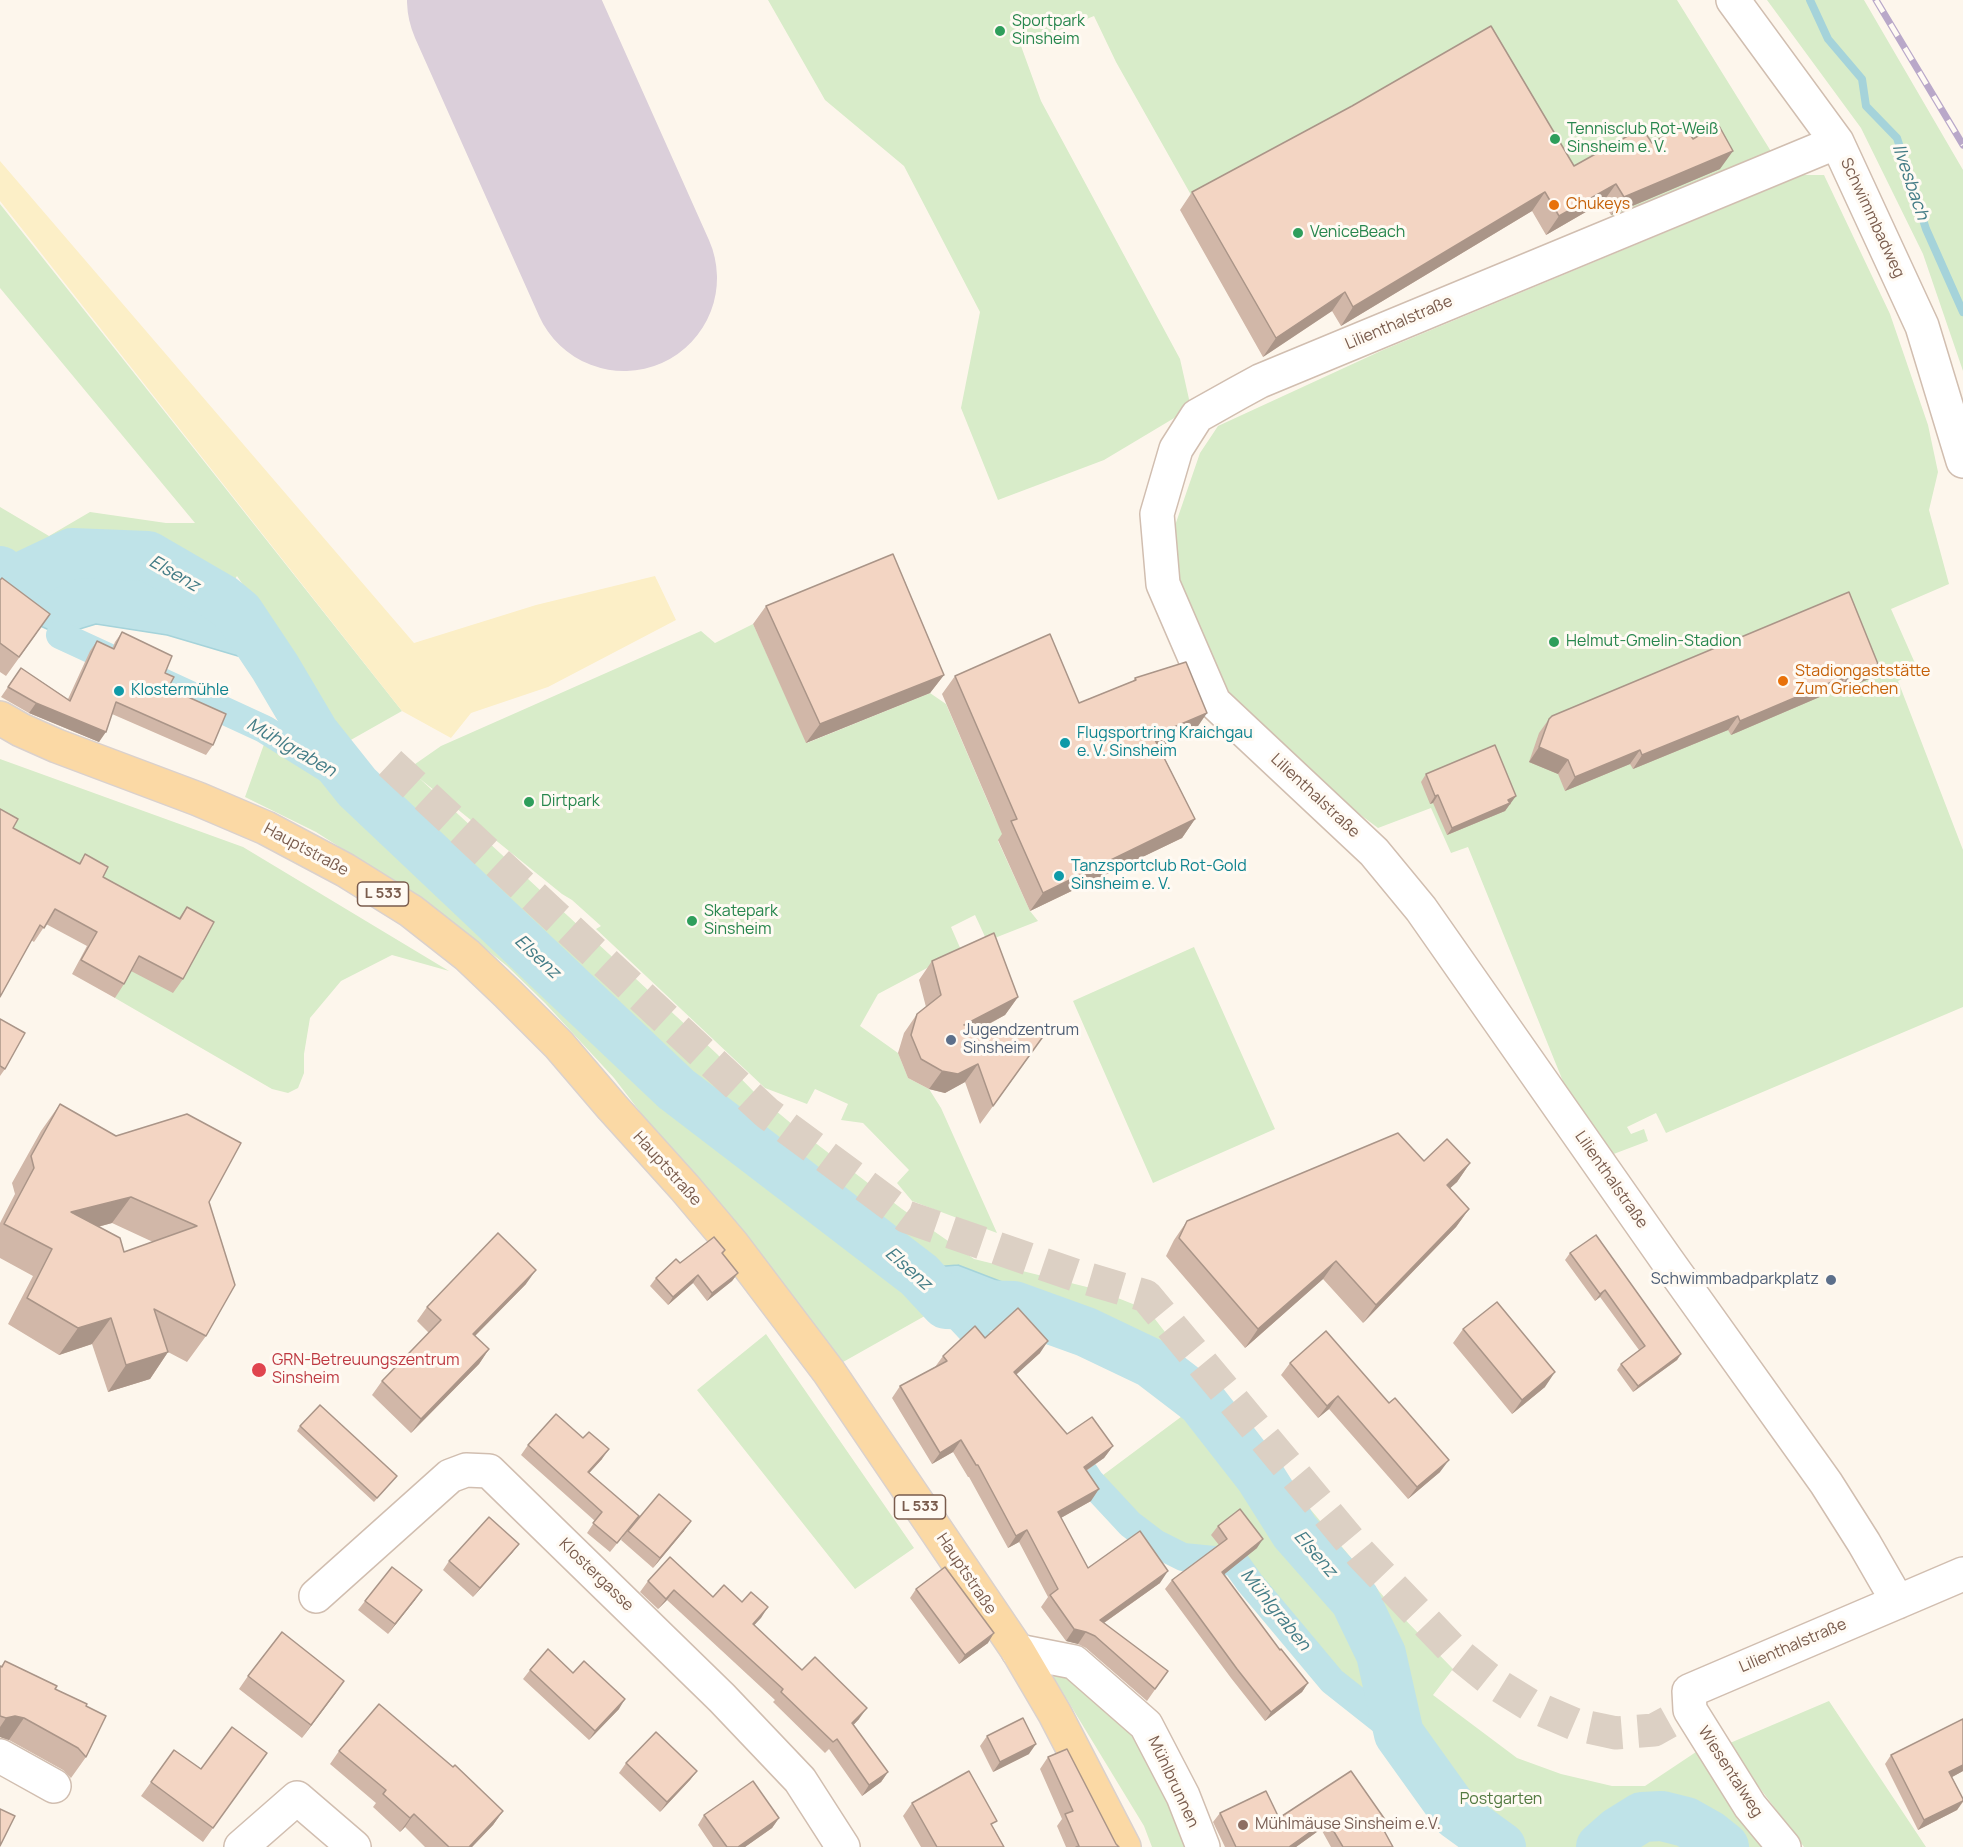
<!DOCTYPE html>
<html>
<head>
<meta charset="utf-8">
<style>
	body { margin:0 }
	canvas { display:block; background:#fdf6ec }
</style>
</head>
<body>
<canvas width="1963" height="1847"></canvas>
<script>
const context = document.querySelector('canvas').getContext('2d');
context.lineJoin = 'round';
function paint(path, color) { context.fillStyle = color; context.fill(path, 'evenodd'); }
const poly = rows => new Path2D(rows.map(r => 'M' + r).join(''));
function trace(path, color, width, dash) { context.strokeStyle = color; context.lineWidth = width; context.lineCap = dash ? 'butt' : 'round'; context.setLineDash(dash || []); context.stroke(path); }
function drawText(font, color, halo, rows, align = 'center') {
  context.font = font + ' Manrope,sans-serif'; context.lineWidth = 6; context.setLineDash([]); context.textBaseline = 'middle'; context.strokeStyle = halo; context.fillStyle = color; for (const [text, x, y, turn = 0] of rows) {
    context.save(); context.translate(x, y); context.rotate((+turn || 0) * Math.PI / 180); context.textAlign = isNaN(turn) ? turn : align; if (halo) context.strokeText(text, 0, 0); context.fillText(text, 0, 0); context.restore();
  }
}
const green = poly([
	[768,0,1677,0,1772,153,1619,228,1585,170,1195,202,1116,62,1094,16,1021,46,1041,101,1180,359,1191,408,1104,460,998,500,961,408,980,312,904,166,825,100],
	[1767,0,1864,0,1963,170,1963,371,1923,254,1861,128],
	[1803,175,1824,175,1890,314,1928,425,1938,472,1929,510,1949,584,1891,609,1918,670,1898,681,1963,850,1963,1007,1666,1133,1656,1113,1627,1127,1631,1134,1644,1129,1648,1141,1611,1155,1575,1111,1468,847,1451,853,1431,808,1378,828,1309,776,1238,712,1189,614,1169,543,1200,453,1218,426,1383,350],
	[0,204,402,711,349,741,237,576,222,599,148,556,72,553,3,582,0,579,0,507,49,536,90,512,166,523,195,523,0,288],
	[753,624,807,743,930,693,946,704,994,816,1005,837,998,841,1030,911,1038,921,987,941,975,915,951,927,961,950,878,994,860,1026,898,1053,908,1078,929,1089,941,1108,997,1233,912,1201,897,1183,909,1170,863,1123,841,1120,848,1104,815,1089,807,1104,765,1088,596,929,601,926,572,900,562,894,419,778,717,1054,757,1095,805,1135,902,1209,974,1259,1095,1289,1148,1310,1202,1380,1389,1603,1453,1669,1433,1695,1517,1758,1561,1774,1612,1786,1645,1786,1696,1752,1737,1815,1765,1847,1485,1847,1486,1845,1436,1810,1403,1741,1331,1689,1223,1560,1183,1565,1132,1534,1087,1487,1201,1402,1151,1363,1086,1332,1010,1285,933,1267,914,1274,946,1304,836,1366,614,1078,545,1003,507,966,435,908,316,832,245,797,267,736,390,826,408,769,441,746,701,631,715,643],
	[0,759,243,847,449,971,392,955,341,981,310,1018,304,1054,304,1073,298,1088,288,1093,272,1089,115,998,130,970,0,828],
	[1194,947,1275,1129,1153,1183,1073,1001],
	[766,1334,914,1548,855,1589,697,1390],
	[1046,1665,1072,1666,1142,1734,1192,1847,1152,1847,1144,1826],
	[1829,1701,1926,1847,1804,1847,1741,1763,1730,1743]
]);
const sand = poly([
	[0,161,414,643,536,605,655,576,676,620,548,687,471,713,451,738,402,711,0,201]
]);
const water = poly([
	[72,553,148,556,222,599,239,613,275,667,167,635,96,624,60,635,34,623,9,583,72,553],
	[958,1265,1010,1285,1086,1332,1014,1306,946,1304,919,1275,933,1267,958,1265]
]);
const stream = poly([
	[1810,0,1828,39,1862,79,1866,106,1897,138,1926,229,1963,312]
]);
const canal = poly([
	[60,635,264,729,357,787],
	[946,1304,996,1357],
	[1076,1460,1090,1481,1130,1524,1155,1543,1183,1557,1235,1562,1250,1583,1332,1681,1399,1734]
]);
const river = poly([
	[0,571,9,583,72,553,148,556,222,599,239,613,275,667,314,733,357,787,676,1089,919,1275,946,1304,1014,1306,1086,1332,1151,1363,1202,1402,1259,1475,1295,1532,1355,1600,1381,1654,1399,1734,1457,1815,1501,1847],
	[1601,1847,1618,1832,1642,1817,1662,1816,1686,1822,1709,1835,1724,1847]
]);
const runway = poly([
	[500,0,624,278]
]);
const minorTunnel = poly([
	[390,763,767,1113,907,1217,1075,1275,1146,1296,1360,1553,1452,1649,1493,1682,1530,1705,1574,1724,1616,1733,1654,1730,1690,1710]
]);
const minor = poly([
	[1733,0,1837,142,1922,326,1963,461],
	[1837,142,1260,381,1238,393,1197,416,1176,449,1157,514,1163,584,1214,702,1374,852,1421,909,1666,1259,1826,1483,1864,1543,1898,1602],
	[316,1596,450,1476,466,1470,489,1471,722,1698,800,1780,843,1847],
	[1018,1651,1074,1662,1146,1725,1183,1796,1203,1847],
	[0,1756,54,1786],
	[241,1847,297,1798,354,1847],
	[1784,1847,1750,1806,1690,1710,1689,1691,1963,1574]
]);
const major = poly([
	[0,718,21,730,57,746,198,799,266,828,345,870,411,911,467,955,508,994,559,1045,612,1107,685,1188,733,1245,829,1372,1018,1651,1055,1714,1124,1847]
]);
const rail = poly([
	[1876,0,1963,145]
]);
const wall = poly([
	[1693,139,1720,169,1611,215,1603,202,1546,235,1532,211,1341,326,1332,311,1263,357,1180,210,1192,192,1574,166,1652,143],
	[0,580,37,633,6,676,0,672],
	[766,606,944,675,930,693,806,743,753,624],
	[122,632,165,673,168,688,213,745,206,755,112,714,99,742,29,713,1,697,21,668,68,699,90,651,97,641,112,649,115,642],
	[1878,664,1869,679,1837,692,1836,690,1731,735,1728,730,1633,769,1630,764,1565,791,1558,774,1529,762,1539,733,1549,719],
	[955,676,1079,703,1133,681,1135,678,1194,732,1159,747,1195,819,1182,838,1030,911,998,840,1002,834,942,694],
	[1426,774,1511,804,1509,805,1505,811,1447,835,1433,803,1430,804,1421,782],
	[13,828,79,863,85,854,103,877,179,918,187,907,183,979,173,993,131,971,124,984,115,998,72,974,87,946,46,924,34,942,31,940],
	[932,961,1018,997,1005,1015,984,1027,1034,1050,980,1124,965,1082,945,1093,929,1089,908,1078,898,1053,904,1033,917,1014,926,1007,919,980],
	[0,1019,5,1069,0,1076],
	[60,1104,209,1202,206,1336,187,1362,168,1352,150,1379,108,1392,92,1344,59,1355,8,1324,33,1276,0,1258,0,1223,15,1194,12,1183,41,1131],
	[112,1223,153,1242,124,1252,98,1227],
	[1424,1161,1470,1163,1457,1182,1450,1188,1469,1209,1456,1227,1363,1323,1323,1279,1245,1348,1166,1256,1174,1240,1187,1221],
	[725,1250,723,1254,738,1273,732,1281,707,1301,693,1283,668,1305,650,1286,656,1278,680,1263],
	[1570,1253,1681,1354,1677,1360,1633,1392,1617,1370,1621,1364,1639,1350,1600,1297,1595,1301,1565,1260],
	[526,1284,475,1336,489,1349,479,1364,411,1433,372,1395,382,1381,429,1333,417,1321,427,1307],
	[1463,1329,1545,1387,1512,1414,1453,1343],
	[985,1338,1040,1353,1016,1374,1067,1434,1113,1446,1104,1458,1086,1471,1091,1501,1061,1518,1088,1568,1160,1583,1104,1623,1168,1671,1147,1701,1086,1648,1078,1644,1066,1641,1041,1607,1048,1597,1019,1542,1008,1548,969,1477,968,1477,953,1452,932,1464,892,1398,900,1386,935,1367,943,1356],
	[1290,1363,1389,1403,1440,1472,1408,1499,1329,1409,1318,1418,1281,1375],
	[300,1426,397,1476,374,1502,297,1431],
	[528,1445,602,1459,589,1473,639,1516,684,1531,653,1568,621,1540,624,1535,610,1552,587,1533,595,1521,521,1455],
	[1218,1526,1257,1548,1224,1574,1280,1650,1308,1683,1302,1692,1265,1721,1231,1678,1165,1589,1172,1580,1219,1545,1211,1535],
	[519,1544,512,1553,473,1597,443,1570,449,1561],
	[648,1581,713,1597,768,1607,754,1625,802,1670,859,1719,853,1725,888,1772,881,1782,862,1796,829,1749,825,1753,773,1702,775,1700,667,1600,658,1609,640,1592],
	[916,1589,988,1643,959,1664,910,1598],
	[415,1600,388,1634,358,1610,365,1601],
	[5,1661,86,1706,86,1757,71,1778,63,1770,9,1740,0,1737,0,1666,1,1666],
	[530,1670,573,1673,619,1709,589,1740,523,1679],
	[248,1676,335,1694,302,1738,239,1689],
	[1963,1719,1963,1771,1952,1777,1963,1799,1963,1802,1957,1810,1918,1830,1885,1764,1891,1755],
	[987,1736,1029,1754,993,1772,980,1746],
	[174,1750,201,1769,267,1753,203,1842,141,1796],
	[339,1751,503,1811,493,1825,472,1847,425,1847,405,1827,400,1832,373,1807,376,1803,330,1764],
	[1048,1757,1116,1844,1119,1847,1066,1847,1057,1826,1062,1819,1040,1769],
	[626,1763,697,1771,690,1780,660,1812,619,1773],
	[1351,1771,1393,1847,1331,1847,1321,1829,1296,1847,1225,1847,1213,1822,1220,1813,1279,1818],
	[912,1803,993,1827,1004,1847,921,1847,903,1816],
	[704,1815,779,1818,772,1828,745,1847,713,1847,698,1825]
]);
const shadedWall = poly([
	[1733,151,1720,169,1611,215,1624,197],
	[1616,184,1603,202,1546,235,1559,216],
	[1545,192,1532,211,1341,326,1353,307],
	[1345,292,1332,311,1263,357,1276,338],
	[1878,664,1869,679,1837,692,1847,678],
	[944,675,930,693,806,743,820,724],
	[1846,676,1836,690,1731,735,1740,721],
	[36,703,106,732,99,742,29,713],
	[1207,713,1194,732,1140,754,1153,736],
	[1738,716,1728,730,1633,769,1642,755],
	[1539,747,1568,760,1558,774,1529,762],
	[1640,750,1630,764,1565,791,1575,777],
	[1438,795,1433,803,1430,804,1435,796],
	[1516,796,1505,811,1447,835,1452,828],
	[1195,819,1182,838,1030,911,1043,893],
	[1018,997,1005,1015,951,1044,964,1025],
	[978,1064,965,1082,945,1093,929,1089,942,1071],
	[1470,1163,1457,1182,1434,1203,1447,1185],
	[131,1197,112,1223,52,1239,71,1212],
	[1469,1209,1456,1227,1363,1323,1376,1305],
	[1336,1261,1323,1279,1245,1348,1258,1329],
	[536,1270,526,1284,463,1348,473,1334],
	[738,1273,732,1281,707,1301,712,1293],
	[698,1275,693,1283,668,1305,673,1297],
	[1605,1290,1600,1297,1595,1301,1600,1294],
	[111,1318,92,1344,59,1355,78,1328],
	[1048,1341,1040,1353,1006,1384,1014,1372],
	[489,1349,479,1364,411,1433,421,1419],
	[168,1352,150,1379,108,1392,126,1365],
	[1681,1354,1677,1360,1633,1392,1638,1386],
	[1555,1372,1545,1387,1512,1414,1522,1400],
	[1338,1396,1329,1409,1318,1418,1327,1406],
	[961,1440,953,1452,932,1464,940,1453],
	[1113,1446,1104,1458,1075,1478,1084,1467],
	[609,1449,602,1459,581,1482,588,1472],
	[1449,1460,1440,1472,1408,1499,1417,1487],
	[1099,1489,1091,1501,1050,1524,1058,1512],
	[691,1521,684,1531,653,1568,660,1558],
	[1027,1530,1019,1542,1008,1548,1016,1536],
	[1263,1539,1257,1548,1216,1581,1222,1572],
	[519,1544,512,1553,473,1597,480,1588],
	[1168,1571,1160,1583,1091,1632,1100,1620],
	[422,1590,415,1600,388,1634,395,1624],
	[674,1590,667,1600,658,1609,666,1599],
	[768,1607,761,1618,745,1635,753,1624],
	[1074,1629,1086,1632,1078,1644,1066,1641],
	[994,1633,988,1643,959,1664,965,1655],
	[344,1681,335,1694,302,1738,311,1725],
	[1308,1683,1302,1692,1265,1721,1271,1712],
	[625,1699,619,1709,589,1740,595,1731],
	[867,1708,859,1719,845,1734,852,1723],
	[15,1716,24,1718,9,1740,0,1737,0,1727,6,1718],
	[1036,1744,1029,1754,993,1772,1000,1762],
	[1963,1765,1963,1771,1943,1782,1949,1772],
	[697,1771,690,1780,660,1812,667,1802],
	[888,1772,881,1782,862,1796,869,1785],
	[1963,1801,1957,1810,1918,1830,1924,1820],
	[503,1811,493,1825,472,1847,469,1847],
	[414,1814,405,1827,400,1832,410,1818],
	[779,1818,772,1828,745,1847,738,1847],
	[1327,1820,1321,1829,1296,1847,1289,1847]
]);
const building = poly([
	[1491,26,1574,166,1642,128,1652,143,1684,125,1693,139,1718,124,1733,151,1624,197,1616,184,1559,216,1545,192,1353,307,1345,292,1276,338,1192,192,1352,106,1491,26],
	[893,554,944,675,820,724,766,606,893,554],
	[2,578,50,614,19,657,0,643,0,580,2,578],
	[1849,592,1878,664,1847,678,1846,676,1740,721,1738,716,1642,755,1640,750,1575,777,1568,760,1539,747,1549,719,1552,716,1849,592],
	[122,632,172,656,165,673,174,677,168,688,226,714,213,745,116,702,106,732,36,703,8,687,21,668,70,701,97,641,114,649,122,632],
	[1050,634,1079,703,1136,680,1135,678,1186,662,1207,713,1153,736,1195,819,1043,893,1011,821,1017,819,955,676,1050,634],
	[1495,745,1516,796,1508,800,1510,803,1452,828,1438,795,1435,796,1426,774,1495,745],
	[0,809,18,819,13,828,80,864,85,854,108,867,103,877,180,919,187,907,214,922,183,979,139,956,124,984,81,960,97,932,55,909,44,928,40,925,0,997,0,809],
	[994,933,1018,997,964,1025,1047,1031,993,1106,978,1064,958,1074,942,1071,921,1059,911,1035,917,1014,941,995,932,961,994,933],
	[0,1019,25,1033,5,1069,0,1066,0,1019],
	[60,1104,116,1136,187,1114,241,1143,209,1202,235,1285,206,1336,154,1309,168,1352,126,1365,111,1318,78,1328,27,1298,52,1249,4,1224,34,1168,31,1156,60,1104],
	[131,1197,197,1226,124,1252,120,1238,71,1212,131,1197],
	[1398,1133,1424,1161,1447,1139,1470,1163,1447,1185,1469,1209,1376,1305,1336,1261,1258,1329,1179,1238,1187,1221,1398,1133],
	[498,1233,536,1270,473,1334,489,1349,421,1419,382,1381,441,1320,427,1307,498,1233],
	[1596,1235,1681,1354,1638,1386,1621,1364,1645,1346,1605,1290,1600,1294,1570,1253,1596,1235],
	[714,1237,725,1250,722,1253,738,1273,712,1293,698,1275,673,1297,656,1278,676,1259,680,1263,714,1237],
	[1497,1302,1555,1372,1522,1400,1463,1329,1497,1302],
	[1018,1308,1048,1341,1014,1372,1067,1434,1092,1417,1113,1446,1084,1467,1099,1489,1058,1512,1088,1568,1140,1531,1168,1571,1100,1620,1168,1671,1155,1689,1095,1636,1086,1632,1074,1629,1050,1595,1058,1589,1027,1530,1016,1536,978,1465,976,1465,961,1440,940,1453,900,1386,947,1361,943,1356,975,1326,985,1338,1018,1308],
	[1326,1331,1389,1403,1395,1398,1449,1460,1417,1487,1338,1396,1327,1406,1290,1363,1326,1331],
	[320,1405,397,1476,377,1498,300,1426,320,1405],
	[556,1414,583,1438,589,1432,609,1449,588,1472,639,1516,617,1543,593,1523,602,1512,528,1445,556,1414],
	[659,1494,691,1521,660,1558,628,1531,659,1494],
	[1240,1509,1263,1539,1222,1572,1280,1650,1281,1649,1308,1683,1271,1712,1237,1669,1172,1580,1227,1539,1218,1526,1240,1509],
	[489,1517,519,1544,480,1588,449,1561,489,1517],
	[670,1557,713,1597,724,1585,742,1602,751,1592,768,1607,753,1624,802,1670,815,1657,867,1708,852,1723,888,1772,869,1785,837,1739,833,1742,781,1692,783,1689,674,1590,666,1599,648,1581,670,1557],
	[392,1567,422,1590,395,1624,365,1601,392,1567],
	[945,1567,994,1633,965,1655,916,1589,945,1567],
	[282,1632,344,1681,311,1725,248,1676,282,1632],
	[548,1649,573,1673,584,1661,625,1699,595,1731,530,1670,548,1649],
	[5,1661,57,1686,55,1689,87,1704,86,1706,106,1716,86,1757,78,1748,24,1718,15,1716,6,1718,0,1716,0,1666,2,1667,5,1661],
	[379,1704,453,1767,455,1765,503,1811,469,1847,449,1847,414,1814,410,1818,383,1794,386,1790,339,1751,379,1704],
	[1023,1718,1036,1744,1000,1762,987,1736,1023,1718],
	[1963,1719,1963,1765,1949,1772,1963,1799,1963,1801,1924,1820,1891,1755,1963,1719],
	[232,1727,267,1753,213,1828,151,1782,174,1750,201,1769,232,1727],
	[656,1732,697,1771,667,1802,626,1763,656,1732],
	[1067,1749,1116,1844,1119,1847,1076,1847,1079,1846,1065,1814,1073,1811,1048,1757,1067,1749],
	[969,1771,997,1821,991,1824,1004,1847,937,1847,912,1803,969,1771],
	[1351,1771,1386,1821,1382,1827,1393,1847,1343,1847,1327,1820,1289,1847,1236,1847,1220,1813,1266,1791,1279,1818,1351,1771],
	[753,1781,779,1818,738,1847,727,1847,704,1815,753,1781],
	[0,1809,15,1816,0,1846,0,1809]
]);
const markers = [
	[1000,31,6,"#2e9e5b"],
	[1555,139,6,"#2e9e5b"],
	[1554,205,6,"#e8710a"],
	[1298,233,6,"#2e9e5b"],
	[1554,642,6,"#2e9e5b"],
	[1783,681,6,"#e8710a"],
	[119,691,6,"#0f9aa8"],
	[1065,743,6,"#0f9aa8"],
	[529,802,6,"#2e9e5b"],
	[1059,876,6,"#0f9aa8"],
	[692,921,6,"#2e9e5b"],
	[951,1040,6,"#5c6f8a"],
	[1831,1280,6,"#5c6f8a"],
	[259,1370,8,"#e0444e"],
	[1243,1825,6,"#8d6e63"]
];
const shields = [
	[383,894,51],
	[920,1507,51]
];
const shieldNames = [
	["L 533",383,894],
	["L 533",920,1507]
];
const leisureNames = [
	["Sportpark",1012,22],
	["Sinsheim",1012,40],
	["Tennisclub Rot-Weiß",1567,130],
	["Sinsheim e. V.",1567,148],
	["VeniceBeach",1310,233],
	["Helmut-Gmelin-Stadion",1566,642],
	["Dirtpark",541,802],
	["Skatepark",704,912],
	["Sinsheim",704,930]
];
const foodNames = [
	["Chukeys",1566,205],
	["Stadiongaststätte",1795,672],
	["Zum Griechen",1795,690]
];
const streetNames = [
	["Schwimmbadweg",1872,218,65],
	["Lilienthalstraße",1399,323,-23],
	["Lilienthalstraße",1315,796,43],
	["Hauptstraße",306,850,28],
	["Hauptstraße",667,1169,48],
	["Lilienthalstraße",1611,1180,55],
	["Hauptstraße",966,1574,56],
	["Klostergasse",596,1575,44],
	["Lilienthalstraße",1793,1646,-23],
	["Wiesentalweg",1730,1772,57],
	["Mühlbrunnen",1173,1782,65]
];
const cultureNames = [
	["Klostermühle",131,691],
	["Flugsportring Kraichgau",1077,734],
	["e. V. Sinsheim",1077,752],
	["Tanzsportclub Rot-Gold",1071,867],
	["Sinsheim e. V.",1071,885]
];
const serviceNames = [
	["Jugendzentrum",963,1031],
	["Sinsheim",963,1049],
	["Schwimmbadparkplatz",1819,1280,"right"]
];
const healthNames = [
	["GRN-Betreuungszentrum",272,1361],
	["Sinsheim",272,1379]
];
const parkNames = [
	["Postgarten",1501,1800]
];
const educationNames = [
	["Mühlmäuse Sinsheim e.V.",1255,1825]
];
const waterNames = [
	["Ilvesbach",1910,182,71],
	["Elsenz",174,574,30],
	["Mühlgraben",291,748,30],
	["Elsenz",537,957,43],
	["Elsenz",908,1269,41],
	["Elsenz",1315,1554,49],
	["Mühlgraben",1275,1610,51]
];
paint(green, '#d8ecc9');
paint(sand, '#fcefc7');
paint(water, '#bfe3e8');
trace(water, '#a5d3da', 1.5);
trace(stream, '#a5d3da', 8);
trace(canal, '#bfe3e8', 28);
trace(river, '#bfe3e8', 50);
trace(runway, '#dbcfda', 186);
trace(minorTunnel, '#dcd0c4', 33, [33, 16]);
trace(minor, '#d1beb0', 36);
trace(major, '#dad1cd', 36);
trace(minor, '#fff', 33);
trace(major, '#fbd9a5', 33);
trace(rail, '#b9a8c9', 7);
trace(rail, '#fffaf3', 4.5, [14]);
paint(wall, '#d1b7a8');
paint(shadedWall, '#aa9588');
paint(building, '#f3d5c3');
trace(building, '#aa9588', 1.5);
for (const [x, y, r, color] of markers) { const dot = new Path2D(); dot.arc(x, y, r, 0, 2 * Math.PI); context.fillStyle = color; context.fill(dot); trace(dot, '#fffaf3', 2); }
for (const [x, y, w] of shields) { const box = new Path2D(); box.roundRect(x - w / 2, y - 12, w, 24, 4.5); context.fillStyle = '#fffaf3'; context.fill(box); trace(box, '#7a5c4d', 1.5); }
drawText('bold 15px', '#7a5c4d', null, shieldNames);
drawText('16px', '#27864d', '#fffaf3', leisureNames, 'left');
drawText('16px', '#c56008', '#fffaf3', foodNames, 'left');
drawText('16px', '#7a5c4d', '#fffaf3', streetNames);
drawText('16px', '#0d838f', '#fffaf3', cultureNames, 'left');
drawText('16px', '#4e5e75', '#fffaf3', serviceNames, 'left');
drawText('16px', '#be3a42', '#fffaf3', healthNames, 'left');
drawText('16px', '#537a41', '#fffaf3', parkNames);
drawText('16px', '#785e54', '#fffaf3', educationNames, 'left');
drawText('italic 18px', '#437c86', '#fffaf3', waterNames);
</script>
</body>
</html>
